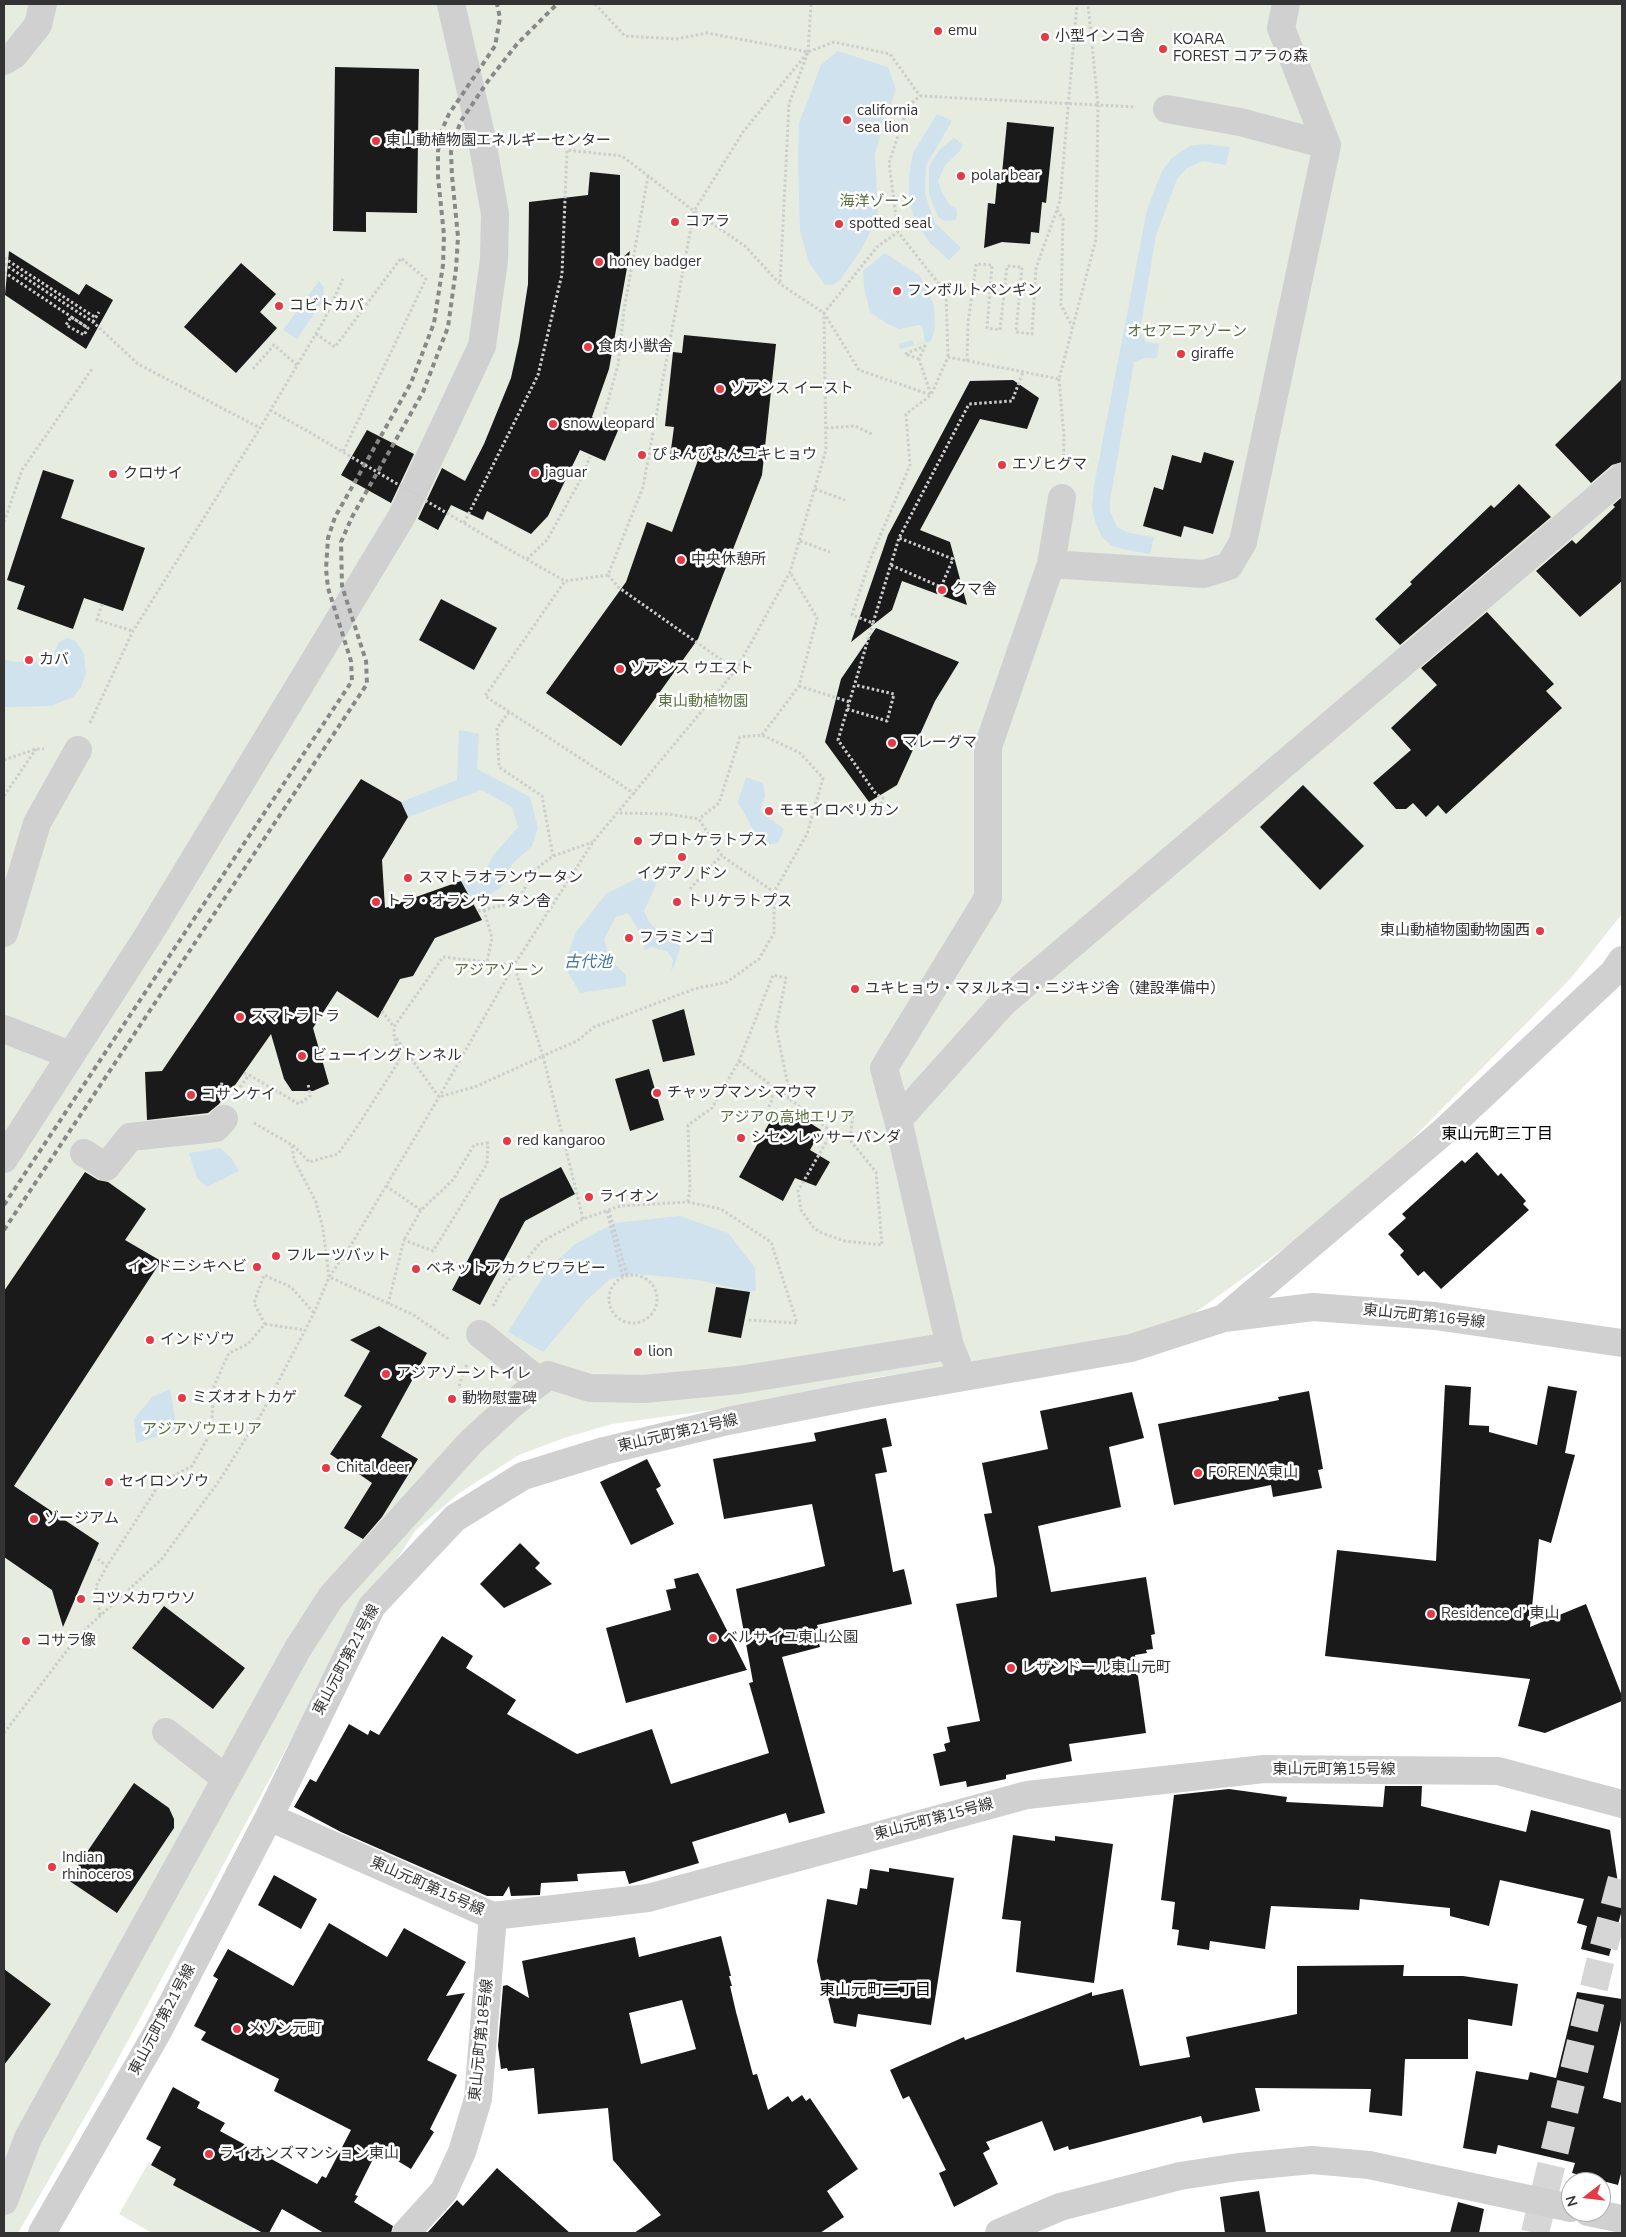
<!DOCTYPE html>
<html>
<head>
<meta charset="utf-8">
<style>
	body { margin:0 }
	#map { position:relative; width:1626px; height:2237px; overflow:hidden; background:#fff; font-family:"Nunito Sans",sans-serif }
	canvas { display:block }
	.frame { position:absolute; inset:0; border:5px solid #333; pointer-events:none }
	.north { position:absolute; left:1561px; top:2172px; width:50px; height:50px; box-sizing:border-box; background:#fff; border:1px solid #adadad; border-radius:50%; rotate:254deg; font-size:14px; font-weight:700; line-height:20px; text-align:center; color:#333 }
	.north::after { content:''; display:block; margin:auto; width:18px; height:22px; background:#e63946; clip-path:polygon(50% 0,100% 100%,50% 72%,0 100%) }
</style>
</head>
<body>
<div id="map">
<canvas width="1626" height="2237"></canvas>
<div class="frame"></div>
<div class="north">N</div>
</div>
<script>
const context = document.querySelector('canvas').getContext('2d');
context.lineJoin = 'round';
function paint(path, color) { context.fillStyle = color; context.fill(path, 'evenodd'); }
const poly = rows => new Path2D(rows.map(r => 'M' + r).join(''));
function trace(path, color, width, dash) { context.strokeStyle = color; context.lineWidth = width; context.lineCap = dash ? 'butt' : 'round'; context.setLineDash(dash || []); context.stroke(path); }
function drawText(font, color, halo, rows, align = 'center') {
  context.font = font + ' "Nunito Sans","Noto Sans JP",sans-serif'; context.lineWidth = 5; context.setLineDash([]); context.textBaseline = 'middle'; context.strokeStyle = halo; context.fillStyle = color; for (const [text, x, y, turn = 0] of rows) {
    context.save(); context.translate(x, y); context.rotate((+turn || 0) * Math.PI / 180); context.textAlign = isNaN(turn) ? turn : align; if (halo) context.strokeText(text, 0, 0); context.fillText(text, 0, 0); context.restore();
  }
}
const green = poly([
	[4,4,1622,4,1622,914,1571,978,1354,1198,1178,1325,1061,1349,872,1378,755,1404,612,1424,564,1438,519,1455,459,1493,415,1531,344,1642,112,2070,18,2233,4,2233],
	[149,2162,255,2225,250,2233,152,2233,119,2214]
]);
const water = poly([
	[838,51,888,67,896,89,875,153,878,217,861,250,841,279,833,285,825,285,809,263,800,231,798,160,799,123,821,65],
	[937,114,952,121,926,165,925,194,935,223,961,248,949,260,930,243,915,220,909,201,909,176,913,153],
	[954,138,963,145,959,152,945,165,938,181,942,193,950,205,956,208,957,213,956,220,945,221,938,217,929,194,929,167,939,150],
	[1205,144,1230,147,1226,165,1202,161,1187,168,1177,179,1156,235,1140,331,1146,342,1159,344,1157,358,1145,358,1134,362,1110,501,1110,511,1117,527,1129,533,1154,537,1150,554,1122,549,1111,545,1102,537,1096,524,1092,508,1094,486,1147,210,1162,171,1172,158,1190,146],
	[885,253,920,276,934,306,935,329,931,341,900,349,899,344,912,340,914,345,925,342,923,329,919,325,899,329,886,323,870,312,864,287,863,271],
	[319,281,324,288,322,302,297,339,283,330],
	[67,638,76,641,84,654,85,665,86,674,81,687,73,697,51,706,4,707,4,659,15,662,42,662,53,655,59,642],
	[459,730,479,734,477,769,530,797,538,828,532,846,512,864,502,887,475,903,461,881,485,872,493,856,518,827,512,807,482,790,408,817,401,802,457,780],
	[746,777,763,783,765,796,760,811,784,829,778,843,762,846,738,802],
	[638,878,657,882,644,911,649,922,657,930,678,932,680,948,675,964,671,972,673,960,668,952,652,947,645,950,643,938,628,913,616,917,604,939,610,960,626,975,626,986,580,993,564,965,576,932,606,894],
	[220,1148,232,1159,239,1171,207,1187,197,1178,189,1153],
	[680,1216,728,1233,755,1268,756,1290,750,1292,699,1280,638,1274,627,1275,610,1279,587,1300,543,1352,508,1332,548,1269,574,1245,614,1223],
	[170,1389,177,1430,136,1443,134,1419,152,1397]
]);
const building = poly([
	[335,67,419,69,417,213,366,212,366,232,333,231],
	[1007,122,1054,127,1046,203,1042,202,1039,233,1031,232,1030,244,1002,242,984,248,988,203,995,204,997,183,1001,184],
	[590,172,620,175,620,260,630,251,609,369,592,417,619,428,605,461,580,450,548,516,531,534,487,511,483,520,451,505,438,530,418,519,442,468,465,481,484,444,511,378,519,342,528,284,529,202,588,195],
	[9,251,79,295,86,284,113,300,86,349,5,295],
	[241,263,276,294,260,312,277,328,236,373,184,327],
	[684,335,776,344,762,475,698,639,621,746,546,693,626,582,647,522,672,532,698,460,670,457,674,427,665,426,673,352,682,353],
	[1622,379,1622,462,1612,465,1591,483,1555,445],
	[1013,380,1039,398,1027,429,980,419,920,530,950,542,967,605,902,581,892,610,851,642,888,535,970,381],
	[367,430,414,454,391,503,341,475],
	[1204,452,1234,461,1213,534,1184,526,1181,537,1143,526,1154,487,1163,490,1172,455,1201,463],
	[43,470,74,480,61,518,145,548,123,611,84,598,73,629,17,609,25,586,7,580],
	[1519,484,1551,517,1400,645,1375,619,1412,584,1410,582,1491,505,1494,508],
	[1622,497,1622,581,1580,617,1536,571,1572,540,1576,544,1615,507,1613,505],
	[441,599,497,628,474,670,419,640],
	[1487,612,1554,684,1546,691,1562,708,1446,814,1438,805,1426,817,1413,803,1406,809,1396,809,1373,783,1411,750,1391,728,1437,685,1421,668],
	[876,628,959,662,935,701,897,785,869,802,825,742,841,679],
	[361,779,401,802,408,817,382,860,385,908,461,881,482,920,435,938,413,976,400,979,378,1018,337,991,313,1028,329,1084,313,1091,292,1091,284,1079,271,1034,233,1088,231,1087,219,1104,208,1113,147,1120,145,1072,162,1071],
	[1303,785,1364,846,1320,890,1260,827],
	[684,1009,695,1055,663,1062,652,1020],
	[649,1069,664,1120,630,1131,615,1079],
	[776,1111,793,1120,796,1114,821,1130,810,1150,830,1162,816,1186,795,1178,783,1201,739,1177],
	[1477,1152,1498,1176,1501,1173,1526,1201,1523,1204,1529,1210,1441,1289,1424,1271,1418,1276,1400,1255,1404,1251,1388,1234,1406,1218,1402,1214,1462,1160,1465,1163],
	[561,1167,575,1194,525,1221,480,1305,452,1290,500,1199],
	[85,1172,98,1180,108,1182,146,1209,125,1240,161,1261,14,1486,99,1543,63,1627,52,1590,4,1557,4,1291],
	[716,1287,750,1292,741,1338,708,1332],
	[379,1326,427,1353,381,1437,418,1459,382,1517,363,1539,344,1528,372,1483,330,1454,362,1406,344,1396,370,1351,350,1340],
	[1445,1385,1471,1387,1469,1425,1489,1426,1489,1432,1537,1445,1548,1386,1577,1391,1565,1453,1575,1455,1551,1543,1539,1539,1530,1627,1586,1604,1622,1696,1622,1701,1545,1733,1518,1726,1530,1679,1325,1656,1337,1550,1436,1561],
	[1309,1391,1323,1469,1318,1470,1322,1488,1273,1497,1271,1485,1174,1505,1158,1424,1279,1400,1278,1397],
	[1132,1392,1144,1438,1109,1447,1121,1507,1038,1526,1051,1592,1146,1577,1155,1634,1151,1635,1153,1649,1146,1650,1147,1653,1135,1655,1146,1733,1069,1744,1072,1761,1006,1775,1006,1779,967,1787,966,1781,940,1786,933,1754,946,1751,944,1744,950,1742,947,1727,980,1721,956,1604,997,1597,995,1568,984,1514,992,1513,982,1463,1048,1449,1040,1411],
	[886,1418,892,1446,882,1448,887,1472,875,1474,893,1572,904,1569,912,1604,817,1625,818,1628,815,1629,820,1647,782,1657,825,1813,789,1823,786,1813,692,1842,699,1863,629,1884,625,1871,577,1874,578,1881,541,1883,540,1895,511,1896,509,1886,503,1896,487,1896,341,1832,294,1807,310,1779,316,1782,349,1724,368,1735,370,1730,379,1735,442,1636,473,1656,466,1668,516,1700,507,1714,577,1754,652,1729,671,1784,769,1753,749,1683,753,1682,736,1589,825,1566,812,1504,724,1519,713,1459,816,1441,814,1433],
	[647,1459,661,1486,656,1489,674,1524,631,1545,600,1482],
	[520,1543,540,1563,535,1568,552,1584,504,1608,480,1584],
	[698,1573,747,1670,626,1703,606,1628,671,1610,666,1590,676,1588,674,1579],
	[164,1606,245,1668,213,1709,132,1648],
	[134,1783,169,1808,174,1819,174,1828,117,1913,68,1880],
	[1385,1786,1422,1786,1421,1806,1526,1832,1531,1810,1610,1830,1622,1910,1609,1956,1581,1949,1587,1926,1577,1923,1584,1899,1500,1880,1489,1926,1450,1916,1450,1908,1360,1899,1359,1910,1271,1906,1265,1949,1210,1941,1209,1950,1177,1945,1179,1930,1172,1929,1175,1902,1161,1900,1174,1795,1229,1789,1287,1797,1286,1802,1383,1807],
	[1013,1835,1055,1841,1055,1836,1113,1844,1094,1983,1016,1972,1021,1921,1002,1919],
	[889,1868,954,1878,931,2025,858,2014,856,2027,834,2023,825,1985,822,1985,817,1961,827,1899,857,1905,860,1888,867,1889,870,1869,889,1872],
	[274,1875,317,1899,301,1929,258,1905],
	[329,1923,387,1957,404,1928,466,1962,446,1996,465,1993,427,2060,457,2075,430,2129,434,2132,411,2169,378,2149,355,2195,358,2196,354,2202,393,2226,391,2233,324,2233,282,2209,269,2233,263,2233,173,2185,176,2179,151,2165,161,2147,146,2139,173,2087,200,2102,197,2108,225,2123,220,2131,317,2184,322,2176,326,2178,351,2130,274,2091,279,2079,201,2040,206,2032,194,2026,218,1979,213,1976,228,1949,293,1986],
	[721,1936,731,1976,729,1976,732,1986,730,1986,736,2012,753,2075,757,2074,768,2110,788,2096,792,2102,802,2095,806,2101,810,2098,858,2169,827,2191,844,2217,820,2233,634,2233,661,2215,613,2160,608,2108,538,2114,534,2068,508,2071,507,2068,501,2069,498,2046,503,1986,507,1985,529,1998,522,1961,635,1937,639,1957],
	[682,2000,696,2049,641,2064,629,2013],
	[1404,1965,1403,1976,1463,1976,1518,1984,1512,2026,1468,2019,1468,2059,1405,2059,1402,2116,1369,2112,1371,2089,1255,2088,1260,2111,1203,2123,1201,2116,1069,2150,1068,2146,1054,2151,1042,2121,986,2142,990,2149,983,2153,998,2184,954,2207,939,2173,946,2170,909,2096,903,2099,890,2070,964,2037,965,2040,1092,1992,1092,1996,1123,1989,1140,2066,1190,2057,1186,2037,1297,2014,1297,1966],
	[4,1969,51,2004,4,2065],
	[1577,1992,1622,1999,1622,2016,1603,2098,1622,2103,1622,2170,1618,2185,1572,2173,1575,2163,1498,2145,1496,2154,1463,2148,1476,2071,1528,2080,1530,2072,1556,2078],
	[497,2168,570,2233,427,2233,457,2200,463,2206],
	[1259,2191,1266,2233,1225,2233,1220,2197],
	[1458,2202,1484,2209,1479,2233,1450,2233]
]);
const highwayTunnel = poly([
	[1535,2233,1603,1950,1622,1878]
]);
const path = poly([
	[595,4,625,36,676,39,707,33,808,52,834,42,890,54,920,96],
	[808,52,811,4],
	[1057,210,1063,219,1061,305,1072,326],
	[898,232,889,163,908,106,920,96,1098,105,1088,4],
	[4,258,96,318],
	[4,264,93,322,138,364,260,428],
	[4,272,88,328,84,335,66,325,71,317,88,328],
	[93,322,99,312],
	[316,334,335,347,401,258,426,279,343,452],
	[919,359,905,354,925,346,919,359,931,395,906,414,910,465,870,560,852,615,873,623,899,538,969,404,1012,401,1023,372],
	[967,361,968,323,976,264,992,265,987,328,1000,330,1007,266,1022,267,1016,332,1032,334,1036,268,1060,201,1077,4],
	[253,369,274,345,297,365],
	[1059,379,1064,436,1063,469],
	[270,410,309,432],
	[603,419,618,365,624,310,648,176],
	[826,428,855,426,872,434],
	[815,489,845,500],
	[4,522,22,470,92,369],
	[464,523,538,375,562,274,567,150,622,156,694,211,745,246,780,284,824,313,859,370,931,395,948,357,1059,379,1096,239,1098,105,1136,107],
	[800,541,830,552],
	[496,542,565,581],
	[527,559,547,540,581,479,590,457],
	[891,565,941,587,953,559,899,538],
	[608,575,618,587,736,670,790,572,826,450,824,313,877,247,898,232,946,293,948,357],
	[102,604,97,620,133,631],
	[873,623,838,740,876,794,883,798,881,805],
	[799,686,850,702],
	[847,709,887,721,894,694,855,685],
	[509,712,497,728,499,767,542,796,553,856],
	[90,723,133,631,260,428,324,320,343,279],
	[762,735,799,686,817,618,790,572],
	[4,760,36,749,44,749],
	[635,794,485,696,565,581,608,575,643,487,694,211,743,132,808,52,789,104,780,284],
	[4,796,36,749],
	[620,813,669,814,699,819,722,856,774,892],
	[690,889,710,866,722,856],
	[484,910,492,938,487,962],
	[478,911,517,902,535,870,553,856,593,842],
	[382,1011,394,1027],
	[739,1061,791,1100],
	[244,1073,249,1075],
	[221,1090,222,1081],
	[237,1091,249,1075,299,1104,310,1096,308,1083],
	[770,1122,769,1106,772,1100,773,1086],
	[254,1123,292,1145,294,1160,316,1202,323,1229,329,1277,412,1314,450,1340],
	[293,1145,309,1162,338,1154,357,1127,399,1061,395,1037],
	[386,1186,421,1210],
	[688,1202,690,1189,688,1125,712,1108,739,1061,773,975,786,978,776,1027,791,1100,832,1132,798,1191,801,1210,813,1227,819,1232,845,1241,882,1245,876,1172,850,1140,853,1114],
	[609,1210,627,1275],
	[607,1211,623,1277],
	[583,1219,543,1056,477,1086,439,1097,394,1035,394,1027,443,957,514,965,543,1056,577,1041,594,1027,694,989,727,982,759,959,774,933,774,892,807,834,823,778,800,753,762,735,740,737,719,803,699,819],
	'609 1299a24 24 0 1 1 48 0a24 24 0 1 1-48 0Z',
	[388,1304,404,1240,433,1251,487,1164,488,1143,474,1145,453,1180,421,1210,404,1240],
	[493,1306,504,1286,541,1242,583,1219,620,1206,688,1202,721,1209,771,1242,797,1323,748,1320],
	[265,1324,304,1330],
	[459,1386,467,1364],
	[98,1559,107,1566],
	[100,1615,96,1586,107,1566,160,1483,192,1466,211,1432,214,1386,229,1353,248,1344,265,1324,254,1303,264,1275,291,1287,314,1313],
	[4,1733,78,1636,161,1560,219,1481,263,1411,314,1313,329,1277,348,1250,439,1097,514,965,593,842,736,670]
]);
const minor = poly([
	[4,61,14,55,38,25,43,4],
	[1167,109,1240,122,1327,145],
	[1051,564,1204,574,1229,566,1243,542,1327,145,1281,28,1286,4],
	[4,933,37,823,78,750],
	[4,1029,70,1055],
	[898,1120,884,1068,988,898,988,747,1051,564,1062,498],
	[84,1153,106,1167,130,1137,216,1128,224,1119],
	[4,1159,149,934,402,516,482,346,494,260,495,214,481,135,451,4],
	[1224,1318,1313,1307,1435,1316,1622,1343],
	[480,1334,540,1382],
	[957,1363,950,1346,898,1120,1004,1002,1622,477],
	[166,1732,225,1778],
	[269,1817,493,1916,648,1898,1027,1795,1264,1769,1498,1771,1622,1804],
	[4,2201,28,2138,297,1650,331,1597,471,1442,509,1407,548,1375,590,1388,644,1389,739,1380,950,1346],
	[1588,2212,1622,2219],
	[42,2233,157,2033,269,1817,372,1606,455,1518,523,1476,604,1451,728,1421,860,1395,1131,1348,1224,1318,1442,1133,1613,973,1622,960],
	[406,2233,444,2191,462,2152,478,2099,493,1916],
	[999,2233,1060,2207,1180,2176,1239,2167,1312,2160,1369,2165,1571,2208]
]);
const rail = poly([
	[4,1205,352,681,351,661,328,588,326,569,328,538,335,517,411,383,434,323,443,265,444,235,438,177,438,151,441,132,449,114,495,46,500,18,497,4],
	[4,1230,367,684,366,661,342,586,341,542,352,517,423,392,448,327,456,269,458,237,452,176,451,152,455,137,461,121,488,81,517,44,557,4]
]);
const pathBridge = poly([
	[309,432,496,542]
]);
const markers = [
	[938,31,5,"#e63946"],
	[1045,37,5,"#e63946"],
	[1163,49,5,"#e63946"],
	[847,120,5,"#e63946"],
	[376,141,5,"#e63946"],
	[961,176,5,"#e63946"],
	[675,222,5,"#e63946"],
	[839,224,5,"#e63946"],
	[599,262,5,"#e63946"],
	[897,291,5,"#e63946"],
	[279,306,5,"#e63946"],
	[588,347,5,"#e63946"],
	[1181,354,5,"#e63946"],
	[720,389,5,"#e63946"],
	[553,424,5,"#e63946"],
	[642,455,5,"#e63946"],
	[1002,465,5,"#e63946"],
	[535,473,5,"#e63946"],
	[113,474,5,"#e63946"],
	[681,560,5,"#e63946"],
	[942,590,5,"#e63946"],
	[29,660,5,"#e63946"],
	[620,669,5,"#e63946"],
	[892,743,5,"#e63946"],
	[769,811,5,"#e63946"],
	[638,841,5,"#e63946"],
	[682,857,5,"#e63946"],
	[408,878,5,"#e63946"],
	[376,902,5,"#e63946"],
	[677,902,5,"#e63946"],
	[1540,931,5,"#e63946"],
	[629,938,5,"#e63946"],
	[855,989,5,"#e63946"],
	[240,1017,5,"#e63946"],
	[302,1056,5,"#e63946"],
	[657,1093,5,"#e63946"],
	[191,1095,5,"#e63946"],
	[741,1138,5,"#e63946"],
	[507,1141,5,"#e63946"],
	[589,1197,5,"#e63946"],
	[276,1256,5,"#e63946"],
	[257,1267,5,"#e63946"],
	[416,1269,5,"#e63946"],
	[150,1340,5,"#e63946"],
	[638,1352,5,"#e63946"],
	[386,1374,5,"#e63946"],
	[182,1398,5,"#e63946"],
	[452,1399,5,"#e63946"],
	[326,1468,5,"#e63946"],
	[1198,1473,5,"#e63946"],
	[109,1482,5,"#e63946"],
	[34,1519,5,"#e63946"],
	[81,1599,5,"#e63946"],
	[1431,1614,5,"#e63946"],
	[713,1638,5,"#e63946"],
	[26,1641,5,"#e63946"],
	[1011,1668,5,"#e63946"],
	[52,1867,5,"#e63946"],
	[237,2029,5,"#e63946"],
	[209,2154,5,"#e63946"]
];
const poiNames = [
	["emu",948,31],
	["小型インコ舎",1055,37],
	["KOARA",1173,40],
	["FOREST コアラの森",1173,57],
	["california",857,111],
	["sea lion",857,128],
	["東山動植物園エネルギーセンター",386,141],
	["polar bear",971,176],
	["コアラ",685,222],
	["spotted seal",849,224],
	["honey badger",609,262],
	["フンボルトペンギン",907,291],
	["コビトカバ",289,306],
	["食肉小獣舎",598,347],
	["giraffe",1191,354],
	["ゾアシス イースト",730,389],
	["snow leopard",563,424],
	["ぴょんぴょんユキヒョウ",652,455],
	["エゾヒグマ",1012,465],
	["jaguar",545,473],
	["クロサイ",123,474],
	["中央休憩所",691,560],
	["クマ舎",952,590],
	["カバ",39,660],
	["ゾアシス ウエスト",630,669],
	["マレーグマ",902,743],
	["モモイロペリカン",779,811],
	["プロトケラトプス",648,841],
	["イグアノドン",682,874,"center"],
	["スマトラオランウータン",418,878],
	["トラ・オランウータン舎",386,902],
	["トリケラトプス",687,902],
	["東山動植物園動物園西",1530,931,"right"],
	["フラミンゴ",639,938],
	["ユキヒョウ・マヌルネコ・ニジキジ舎（建設準備中）",865,989],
	["スマトラトラ",250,1017],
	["ビューイングトンネル",312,1056],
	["チャップマンシマウマ",667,1093],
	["コサンケイ",201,1095],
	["シセンレッサーパンダ",751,1138],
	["red kangaroo",517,1141],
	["ライオン",599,1197],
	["フルーツバット",286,1256],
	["インドニシキヘビ",247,1267,"right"],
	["ベネットアカクビワラビー",426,1269],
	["インドゾウ",160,1340],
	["lion",648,1352],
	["アジアゾーントイレ",396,1374],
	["ミズオオトカゲ",192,1398],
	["動物慰霊碑",462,1399],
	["Chital deer",336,1468],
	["FORENA東山",1208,1473],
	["セイロンゾウ",119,1482],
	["ゾージアム",44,1519],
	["コツメカワウソ",91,1599],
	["Residence d’ 東山",1441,1614],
	["ベルサイユ東山公園",723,1638],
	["コサラ像",36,1641],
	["レザンドール東山元町",1021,1668],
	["Indian",62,1858],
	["rhinoceros",62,1875],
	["メゾン元町",247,2029],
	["ライオンズマンション東山",219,2154]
];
const parkNames = [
	["海洋ゾーン",877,202],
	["オセアニアゾーン",1187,332],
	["東山動植物園",703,702],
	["アジアゾーン",499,971],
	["アジアの高地エリア",787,1118],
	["アジアゾウエリア",202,1430]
];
const streetNames = [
	["東山元町第16号線",1424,1317,6],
	["東山元町第21号線",678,1434,-13],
	["東山元町第21号線",347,1660,-62],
	["東山元町第15号線",1334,1770],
	["東山元町第15号線",934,1820,-15],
	["東山元町第15号線",427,1887,24],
	["東山元町第21号線",163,2020,-62],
	["東山元町第18号線",482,2040,-84]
];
const waterNames = [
	["古代池",588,963]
];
const neighbourhoodNames = [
	["東山元町三丁目",1497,1135],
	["東山元町二丁目",875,1991]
];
paint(green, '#e6ecdf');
paint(water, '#cfe2ee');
paint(building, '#1a1a1a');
trace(highwayTunnel, '#d6d6d6', 28, [28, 14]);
trace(path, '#cdcdcd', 3, [2.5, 2.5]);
trace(minor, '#d0d0d0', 28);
trace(rail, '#888', 4, [5, 4]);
trace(pathBridge, '#cdcdcd', 3, [2.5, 2.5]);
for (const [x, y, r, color] of markers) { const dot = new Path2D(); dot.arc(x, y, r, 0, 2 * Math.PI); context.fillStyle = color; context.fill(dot); trace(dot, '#fff', 2); }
drawText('15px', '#333', '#fff', poiNames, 'left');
drawText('15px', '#56703f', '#fff', parkNames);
drawText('15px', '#333', '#fff', streetNames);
drawText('italic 16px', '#3f7597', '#fff', waterNames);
drawText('16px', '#000', '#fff', neighbourhoodNames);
</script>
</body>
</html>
